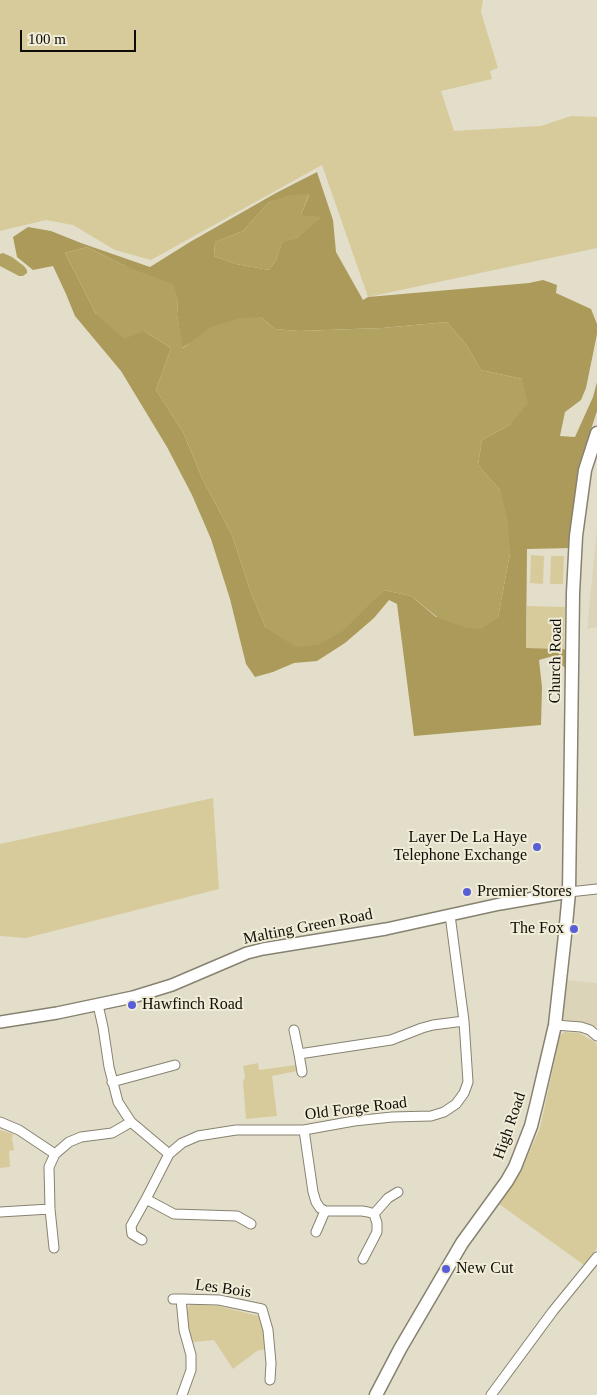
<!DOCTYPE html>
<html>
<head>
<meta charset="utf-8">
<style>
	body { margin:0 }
	#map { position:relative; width:597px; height:1395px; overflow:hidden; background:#e3deca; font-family:Georgia,serif }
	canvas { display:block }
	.scale { position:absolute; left:20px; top:30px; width:116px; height:22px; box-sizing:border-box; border:2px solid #0e0c06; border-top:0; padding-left:6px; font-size:15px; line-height:18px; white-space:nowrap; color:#0e0c06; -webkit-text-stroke:4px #f1ecd7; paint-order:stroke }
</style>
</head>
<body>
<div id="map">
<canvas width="597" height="1395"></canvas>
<div class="scale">100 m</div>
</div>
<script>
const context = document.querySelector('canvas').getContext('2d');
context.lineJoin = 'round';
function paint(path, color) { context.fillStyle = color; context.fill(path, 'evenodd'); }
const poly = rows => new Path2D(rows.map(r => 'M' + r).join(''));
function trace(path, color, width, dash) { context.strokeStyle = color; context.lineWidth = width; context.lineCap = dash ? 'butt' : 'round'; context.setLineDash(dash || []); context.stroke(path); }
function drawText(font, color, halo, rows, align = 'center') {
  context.font = font + ' Georgia,serif'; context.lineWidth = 4; context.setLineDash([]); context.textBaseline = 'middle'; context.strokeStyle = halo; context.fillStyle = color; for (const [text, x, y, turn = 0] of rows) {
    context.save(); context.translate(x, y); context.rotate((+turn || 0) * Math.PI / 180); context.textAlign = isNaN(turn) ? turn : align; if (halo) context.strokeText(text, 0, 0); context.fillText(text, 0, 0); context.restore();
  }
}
const built = poly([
	[597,530,597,627,587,629],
	[567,980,597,983,597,1027,561,1019]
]);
const green = poly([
	[0,0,483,0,481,12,498,68,490,71,492,79,441,91,454,131,541,126,571,116,597,117,597,248,368,297,322,165,151,260,115,250,73,225,46,220,0,231],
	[531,555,544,556,543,584,530,583],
	[551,556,564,556,563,584,550,584],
	[527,606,565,607,564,649,526,648],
	[213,798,219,889,26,938,0,936,0,844],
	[564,1032,579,1033,595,1042,597,1045,597,1248,584,1265,499,1204,523,1166,540,1128,560,1036],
	[258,1063,259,1070,296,1065,297,1071,272,1076,277,1116,246,1119,243,1082,245,1077,243,1066],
	[0,1130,13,1134,12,1139,14,1150,9,1151,10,1167,0,1168],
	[191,1304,218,1306,259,1316,262,1318,268,1351,265,1349,257,1351,233,1369,214,1340,194,1342,193,1340,190,1340,185,1313,188,1307]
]);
const forest = poly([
	[317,172,333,220,336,252,363,300,368,297,529,283,543,280,557,285,556,293,591,309,597,324,597,334,586,388,581,400,565,412,560,436,575,437,593,397,597,382,597,411,581,460,576,488,572,548,527,549,526,648,564,649,569,654,567,670,553,656,539,660,542,687,541,725,414,736,397,604,389,600,374,618,345,643,317,661,294,663,273,672,255,677,246,664,230,599,211,539,192,495,167,447,121,371,75,316,66,294,53,266,33,270,17,257,13,237,28,227,51,231,81,243,150,267,190,242,276,193],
	[309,195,301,215,299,237,282,242,276,260,269,270,236,264,214,256,215,242,243,231,269,202],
	[87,247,125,266,178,299,177,315,182,348,190,343,261,317,275,329,299,331,382,328,447,322,467,346,481,370,522,379,511,424,482,440,478,465,500,490,510,553,498,618,436,617,411,596,384,590,369,604,266,628,251,593,232,535,202,478,183,432,156,390,171,348,144,331,96,314,65,253]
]);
const water = poly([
	[309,194,301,215,322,217,299,237,282,243,276,260,269,270,236,264,214,256,215,242,243,231,269,202,290,195],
	[87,247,125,266,173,284,178,299,177,315,183,348,211,327,240,318,261,317,275,329,299,331,382,328,447,322,467,346,481,370,522,379,528,403,511,424,482,440,478,465,500,490,508,521,510,553,498,618,481,629,466,628,437,617,411,596,384,590,343,631,318,645,296,647,266,628,251,593,232,535,202,478,183,432,156,390,171,348,144,331,124,339,96,314,65,253],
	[3,253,12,257,24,266,27,270,27,273,23,276,19,276,0,266,0,254]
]);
const minor = poly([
	[569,892,597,889],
	[98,1005,103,1027,109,1067,118,1102,131,1122,169,1154],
	[555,1025,581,1027,590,1030,597,1036],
	[294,1030,299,1054,391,1040,422,1028,433,1025,464,1021],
	[299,1054,302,1072],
	[112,1082,175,1065],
	[0,1122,19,1130,55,1154],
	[304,1130,313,1192,316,1202,320,1208,325,1211,362,1211,368,1212,374,1214,377,1223,377,1232,363,1259],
	[146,1199,174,1214,237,1216,251,1224],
	[0,1212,50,1209],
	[374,1214,388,1198,398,1192],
	[316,1232,325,1211],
	[142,1240,132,1234,131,1226,146,1199,169,1154,182,1143,198,1136,236,1130,304,1130,354,1121,392,1117,431,1116,444,1112,456,1104,464,1093,468,1082,464,1021,450,915],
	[54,1248,50,1209,49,1167,55,1154,69,1142,81,1137,112,1133,131,1122],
	[173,1299,181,1299,184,1330,191,1355,191,1370,182,1395],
	[181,1299,219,1300,262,1309,268,1330,271,1363,270,1380],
	[491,1395,553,1311,597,1257]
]);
const tertiary = poly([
	[0,1022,57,1013,133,997,172,985,247,953,263,949,386,929,500,904,569,892]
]);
const secondary = poly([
	[376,1395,400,1349,462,1243,507,1181,515,1167,531,1126,537,1102,555,1025,565,935,569,892,573,593,576,536,585,470,597,433]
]);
const markers = [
	[537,847,5,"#585fd6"],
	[467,892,5,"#585fd6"],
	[574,929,5,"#585fd6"],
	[132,1005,5,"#585fd6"],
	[446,1269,5,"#585fd6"]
];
const streetNames = [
	["Church Road",556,661,-89],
	["Malting Green Road",308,927,-11],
	["Old Forge Road",356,1109,-7],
	["High Road",510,1126,-71],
	["Les Bois",223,1289,8]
];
const poiNames = [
	["Layer De La Haye",527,838,"right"],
	["Telephone Exchange",527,856,"right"],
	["Premier Stores",477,892],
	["The Fox",564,929,"right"],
	["Hawfinch Road",142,1005],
	["New Cut",456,1269]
];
paint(built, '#dbd4b8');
paint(green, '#d7cb9b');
paint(forest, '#ab9a5a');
paint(water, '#b2a261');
trace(minor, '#878270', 11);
trace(tertiary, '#878270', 14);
trace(secondary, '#878270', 15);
trace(minor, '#fff', 9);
trace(tertiary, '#fff', 11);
trace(secondary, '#fff', 12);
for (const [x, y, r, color] of markers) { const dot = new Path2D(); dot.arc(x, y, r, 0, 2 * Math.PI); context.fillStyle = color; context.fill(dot); trace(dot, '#f1ecd7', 2); }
drawText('16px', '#0e0c06', '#f1ecd7', streetNames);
drawText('16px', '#0e0c06', '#f1ecd7', poiNames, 'left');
</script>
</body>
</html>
